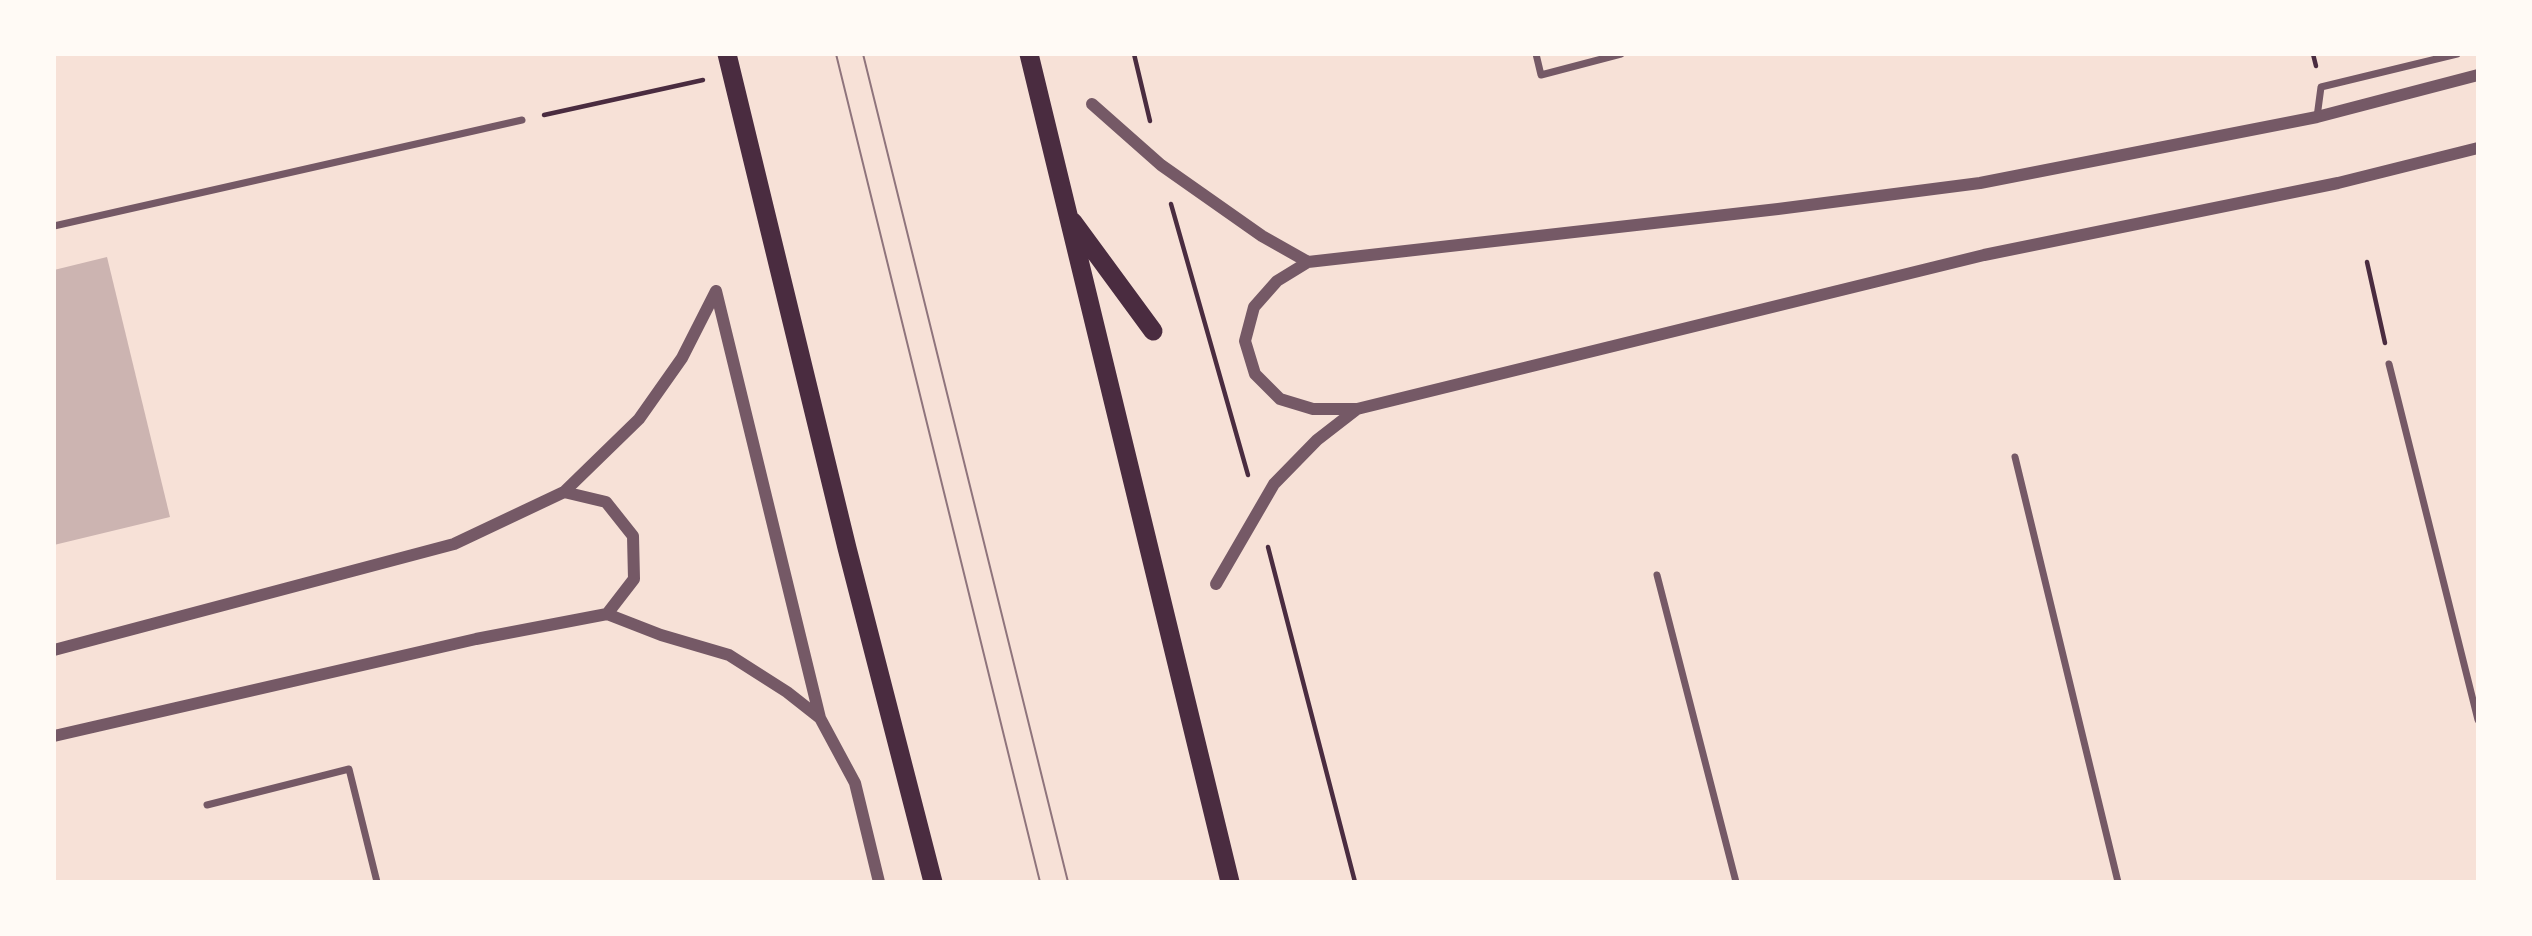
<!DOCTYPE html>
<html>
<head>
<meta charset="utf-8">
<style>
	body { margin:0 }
	#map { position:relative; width:2532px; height:936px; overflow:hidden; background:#f7e1d7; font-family:Barlow,sans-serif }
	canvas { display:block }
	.frame { position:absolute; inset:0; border:56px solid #fffaf5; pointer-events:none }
</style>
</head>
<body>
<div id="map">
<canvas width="2532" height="936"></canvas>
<div class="frame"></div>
</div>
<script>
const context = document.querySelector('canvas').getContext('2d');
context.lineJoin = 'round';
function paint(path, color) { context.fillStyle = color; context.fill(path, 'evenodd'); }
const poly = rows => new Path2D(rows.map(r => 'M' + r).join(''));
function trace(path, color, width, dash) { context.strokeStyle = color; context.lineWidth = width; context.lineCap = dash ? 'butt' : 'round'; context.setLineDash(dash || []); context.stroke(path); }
const building = poly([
	[107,257,170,517,54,545,54,270]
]);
const path = poly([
	[1134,54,1150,121],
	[2313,54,2316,66],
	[544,115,703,80],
	[1171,204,1248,475],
	[2367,262,2385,343],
	[1268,547,1355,882]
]);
const minor = poly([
	[1536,54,1541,75,1621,54],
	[2317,117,2321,87,2457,54],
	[54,226,522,120],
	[2389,364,2478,720],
	[2015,457,2118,882],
	[1657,575,1736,882],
	[207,805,349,769,377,882]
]);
const tertiary = poly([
	[1092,104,1161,165,1262,236,1308,262,1778,209,1980,183,2317,117,2478,75],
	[1308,262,1277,281,1254,307,1245,341,1255,374,1280,399,1313,409,1357,409],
	[716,291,820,718],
	[564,492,606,502,633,536,634,579,607,614],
	[1216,584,1274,484,1317,440,1357,409,1984,255,2338,183,2478,148],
	[54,650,454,544,564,492,639,419,682,358,716,291],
	[54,736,476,639,607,614,661,635,729,655,787,692,820,718,855,783,879,882]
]);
const trunk = poly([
	[727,54,847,548,933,882],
	[1029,54,1230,882],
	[1073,222,1153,331]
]);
const tram = poly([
	[836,54,1040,882],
	[863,54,1068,882]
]);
paint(building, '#ccb4b1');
trace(path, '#4a2c40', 4.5);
trace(minor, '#755966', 7);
trace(tertiary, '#755966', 12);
trace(trunk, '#4a2c40', 19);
trace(tram, '#8f747c', 2);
</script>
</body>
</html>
